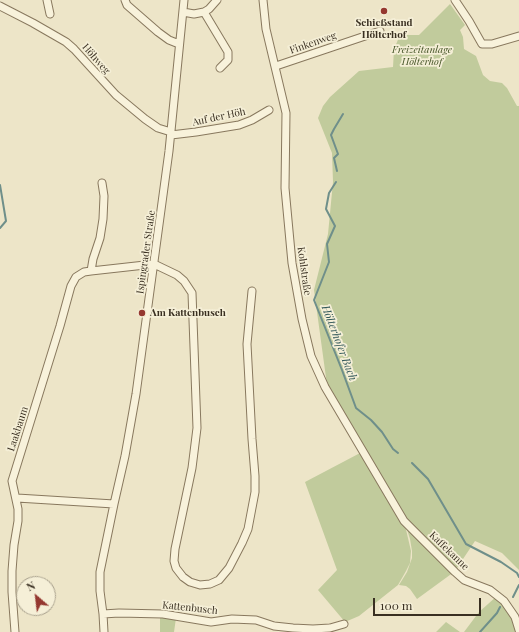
<!DOCTYPE html>
<html>
<head>
<meta charset="utf-8">
<style>
	body { margin:0 }
	#map { position:relative; width:519px; height:632px; overflow:hidden; background:#ede5c8; font-family:"Playfair Display",serif }
	canvas { display:block }
	.north { position:absolute; left:16px; top:576px; width:40px; height:40px; box-sizing:border-box; background:#f5efd7; border:1px solid #aaa28e; border-radius:50%; rotate:332deg; font-size:11px; font-weight:700; line-height:16px; text-align:center; color:#392f21 }
	.north::after { content:''; display:block; margin:auto; width:14px; height:18px; background:#953830; clip-path:polygon(50% 0,100% 100%,50% 72%,0 100%) }
	.scale { position:absolute; left:373px; top:598px; width:108px; height:18px; box-sizing:border-box; border:2px solid #392f21; border-top:0; padding-left:5px; font-size:12px; line-height:14px; white-space:nowrap; color:#392f21; -webkit-text-stroke:3px #f5efd7; paint-order:stroke }
</style>
</head>
<body>
<div id="map">
<canvas width="519" height="632"></canvas>
<div class="north">N</div>
<div class="scale">100 m</div>
</div>
<script>
const context = document.querySelector('canvas').getContext('2d');
context.lineJoin = 'round';
function paint(path, color) { context.fillStyle = color; context.fill(path, 'evenodd'); }
const poly = rows => new Path2D(rows.map(r => 'M' + r).join(''));
function trace(path, color, width, dash) { context.strokeStyle = color; context.lineWidth = width; context.lineCap = dash ? 'butt' : 'round'; context.setLineDash(dash || []); context.stroke(path); }
function drawText(font, color, halo, rows, align = 'center') {
  context.font = font + ' "Playfair Display",serif'; context.lineWidth = 3.5; context.setLineDash([]); context.textBaseline = 'middle'; context.strokeStyle = halo; context.fillStyle = color; for (const [text, x, y, turn = 0] of rows) {
    context.save(); context.translate(x, y); context.rotate((+turn || 0) * Math.PI / 180); context.textAlign = isNaN(turn) ? turn : align; if (halo) context.strokeText(text, 0, 0); context.fillText(text, 0, 0); context.restore();
  }
}
const green = poly([
	[450,4,465,25,460,30,463,37,464,49,476,56,483,75,490,81,502,83,507,88,517,106,519,106,519,570,502,553,475,541,455,571,405,521,327,385,314,290,328,234,333,182,332,153,318,118,323,106,330,97,359,71,393,67,394,49,400,35,419,35],
	[362,452,404,521,411,551,410,563,406,571,398,585,359,616,345,622,318,590,337,570,305,482],
	[405,523,454,572,417,599,410,589,406,586,399,585,407,572,412,558,412,551,410,539],
	[497,596,504,602,518,632,464,632,479,612],
	[160,616,176,618,174,632,160,632],
	[446,622,460,632,436,632]
]);
const stream = poly([
	[337,171,334,158,338,154,331,135,334,129,343,114],
	[336,182,329,193,326,209,335,226,327,244,329,262,314,300,342,370,356,408,371,420,382,432,393,449,398,453],
	[0,185,6,221,0,228],
	[412,463,428,479,466,544,501,562,517,573,519,577],
	[513,597,519,585],
	[480,632,497,613,500,607]
]);
const street = poly([
	[47,0,50,14],
	[125,0,127,5,158,32,169,40,179,44],
	[263,0,266,29,286,113,285,188,292,263,302,319,311,356,325,387,404,521,455,572,464,580,490,590,504,601,515,617,519,630],
	[455,0,469,21,482,44,492,44,519,36],
	[0,6,33,23,66,42,74,49,116,95,145,119,158,128,171,132],
	[183,12,194,14,204,12,209,9,217,0],
	[204,12,228,52,228,60,220,68],
	[276,66,380,31],
	[171,135,196,132,239,125,252,120,269,110],
	[91,271,93,259,100,238,103,219,104,196,102,183],
	[17,498,114,504],
	[103,614,119,613,163,614,211,622,232,619,256,620,274,626,293,628,313,629,330,628,344,624],
	[15,632,12,592,12,571,14,545,18,521,18,509,12,481,60,326,71,286,76,277,84,272,91,271,154,264,177,275,184,281,192,293,197,428,192,468,175,549,174,561,176,568,183,577,190,582,200,585,210,584,219,580,229,568,242,543,248,529,255,492,255,476,252,439,247,344,252,291],
	[104,632,103,614,100,591,100,572,114,504,125,456,136,394,169,151,184,0]
]);
const markers = [
	[384,11,4,"#953830"],
	[142,313,4,"#953830"]
];
const poiNames = [
	["Schießstand",384,23],
	["Hölterhof",384,35],
	["Am Kattenbusch",150,313,"left"]
];
const streetNames = [
	["Finkenweg",313,43,-19],
	["Höhweg",96,59,49],
	["Auf der Höh",219,117,-12],
	["Ispingrader Straße",146,252,-82],
	["Kohlstraße",304,271,82],
	["Laakbaum",18,429,-72],
	["Kaffekanne",449,551,44],
	["Kattenbusch",190,608,6]
];
const parkNames = [
	["Freizeitanlage",422,50],
	["Hölterhof",422,62]
];
const waterNames = [
	["Hölterhofer Bach",339,343,69]
];
paint(green, '#c1cb9c');
trace(stream, '#6f8f8a', 2);
trace(street, '#88785e', 9);
trace(street, '#f8f2db', 7);
for (const [x, y, r, color] of markers) { const dot = new Path2D(); dot.arc(x, y, r, 0, 2 * Math.PI); context.fillStyle = color; context.fill(dot); trace(dot, '#f5efd7', 1.5); }
drawText('bold 10px', '#392f21', '#f5efd7', poiNames);
drawText('10px', '#392f21', '#f5efd7', streetNames);
drawText('italic 10px', '#465528', '#f5efd7', parkNames);
drawText('italic 11px', '#315758', '#f5efd7', waterNames);
</script>
</body>
</html>
